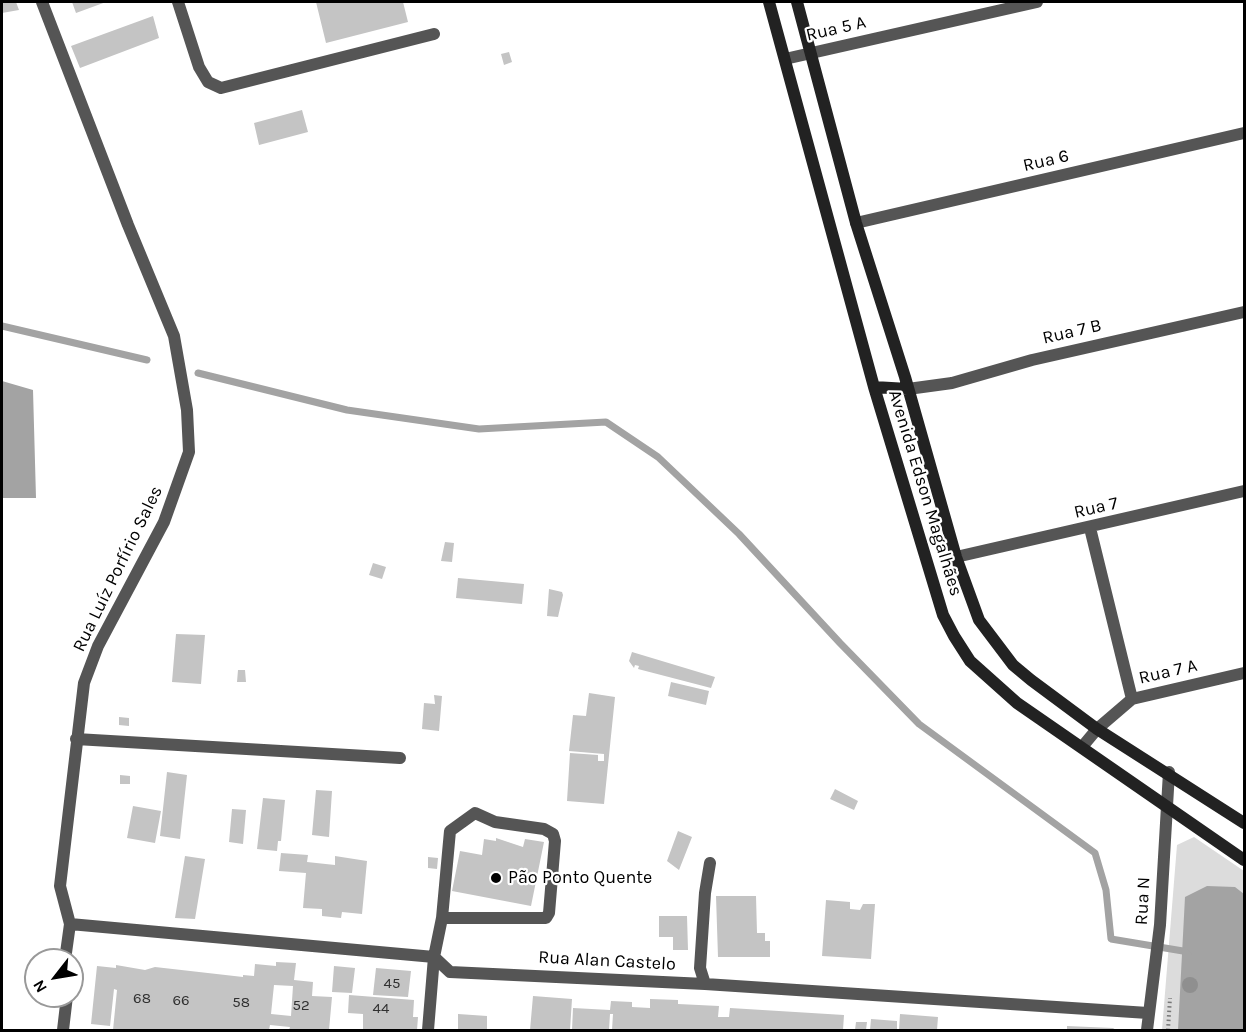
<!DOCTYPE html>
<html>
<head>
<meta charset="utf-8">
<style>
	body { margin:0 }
	#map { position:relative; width:1246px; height:1032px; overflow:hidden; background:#fff; font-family:Karla,sans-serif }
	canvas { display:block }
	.frame { position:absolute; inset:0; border:3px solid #000; pointer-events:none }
	.north { position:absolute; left:24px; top:948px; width:60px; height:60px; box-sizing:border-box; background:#fff; border:2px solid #999; border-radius:50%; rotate:239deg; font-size:16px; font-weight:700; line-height:24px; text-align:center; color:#000 }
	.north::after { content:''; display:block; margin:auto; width:21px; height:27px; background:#000; clip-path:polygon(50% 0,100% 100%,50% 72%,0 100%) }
</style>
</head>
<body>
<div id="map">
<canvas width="1246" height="1032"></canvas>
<div class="frame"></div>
<div class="north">N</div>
</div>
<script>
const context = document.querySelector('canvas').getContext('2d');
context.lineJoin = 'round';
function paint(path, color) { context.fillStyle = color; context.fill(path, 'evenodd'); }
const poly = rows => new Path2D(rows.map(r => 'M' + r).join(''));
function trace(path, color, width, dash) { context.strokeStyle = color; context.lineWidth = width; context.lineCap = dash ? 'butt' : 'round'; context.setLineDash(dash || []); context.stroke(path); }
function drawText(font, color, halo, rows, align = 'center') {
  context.font = font + ' Karla,sans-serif'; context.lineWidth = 4.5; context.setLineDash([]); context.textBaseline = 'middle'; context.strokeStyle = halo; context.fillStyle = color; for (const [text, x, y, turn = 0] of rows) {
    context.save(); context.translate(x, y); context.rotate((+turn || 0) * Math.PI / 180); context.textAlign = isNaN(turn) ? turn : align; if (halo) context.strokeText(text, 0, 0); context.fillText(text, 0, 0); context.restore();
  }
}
const green = poly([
	[1194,837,1244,871,1244,1030,1162,1030,1177,845]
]);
const water = poly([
	[2,381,33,390,36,498,2,498],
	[1207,886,1235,887,1244,894,1244,1030,1178,1030,1185,897]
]);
const stream = poly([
	[2,326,147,360],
	[198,373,347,410,479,429,606,422,658,457,739,534,840,643,919,724,1095,853,1106,890,1111,939,1183,951,1188,955]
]);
const building = poly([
	[2,2,16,2,19,10,2,13],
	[72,2,106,2,76,13],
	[316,2,403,2,408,22,326,43],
	[153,16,159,38,80,68,71,46],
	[509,52,512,62,504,65,501,54],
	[302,110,308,132,259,145,254,123],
	[445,542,454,543,452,562,441,561],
	[373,563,386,567,382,579,369,575],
	[458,578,524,584,522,604,456,598],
	[549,589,562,592,563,595,558,617,547,616],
	[176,634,205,635,201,684,172,682],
	[632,652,715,677,711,688,638,669,639,666,635,665,634,668,629,661],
	[238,670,245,670,246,682,237,682],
	[671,682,709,691,706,705,668,696],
	[589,693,615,697,604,804,567,801,570,753,598,755,598,761,604,761,604,754,569,751,573,715,586,716],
	[434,695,442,696,439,731,422,729,424,703,435,704],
	[119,717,129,718,129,726,119,725],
	[167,772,187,775,180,839,160,836],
	[120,775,130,776,130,784,120,784],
	[835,789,858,801,854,810,830,799],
	[316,790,332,791,329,837,312,835],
	[263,798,285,800,281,841,278,841,277,851,257,849],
	[133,806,161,811,155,843,127,838],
	[232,809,246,810,243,844,229,842],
	[678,831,692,837,679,870,667,861],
	[496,838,523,847,525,839,544,842,531,906,452,891,460,851,482,855,484,839,496,841],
	[281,853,308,855,307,862,335,865,335,856,367,861,362,914,342,912,341,918,322,916,322,909,303,908,306,873,279,871],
	[185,856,205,859,195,919,175,918],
	[428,857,438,858,437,869,428,868],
	[716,896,756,896,757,933,765,933,765,941,770,941,770,957,718,957],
	[826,900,850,902,850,909,860,910,863,904,875,904,871,959,822,956],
	[659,916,687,916,688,950,673,950,673,937,659,937],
	[276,962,296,963,294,980,313,982,312,996,332,997,329,1030,289,1030,290,1027,270,1025,269,1030,113,1030,117,990,114,989,110,1026,91,1024,97,966,116,968,116,965,145,970,155,967,243,977,243,975,254,976,255,964,276,966],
	[274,985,293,986,291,1016,271,1014],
	[334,966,355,968,352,993,332,992],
	[376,968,411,971,408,997,373,995],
	[349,995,414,1000,413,1017,418,1017,417,1030,363,1030,363,1014,348,1013],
	[533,996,572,999,570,1030,530,1030],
	[650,999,678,1000,678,1004,719,1006,718,1017,729,1017,730,1008,844,1015,843,1030,612,1030,613,1014,610,1014,609,1030,572,1030,573,1008,610,1010,611,1001,632,1002,632,1007,650,1008],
	[458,1014,487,1016,487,1030,458,1030],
	[900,1014,938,1017,937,1030,899,1030],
	[871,1019,897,1021,897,1030,870,1030],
	[856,1022,867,1022,866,1030,855,1030],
	[1067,1026,1113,1028,1116,1030,1067,1030]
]);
const path = poly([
	[1168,1030,1170,998]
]);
const street = poly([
	[42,2,128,225,174,336,187,410,189,452,164,522,98,646,84,683,60,886,70,924,65,960],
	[178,2,199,67,208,82,221,88,434,34],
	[785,59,1037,2],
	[856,223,1244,133],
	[908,389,952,383,1032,360,1244,312],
	[1090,528,1132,699],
	[956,557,1244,491],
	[76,739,400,758],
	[1082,747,1097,729,1132,699,1244,673],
	[70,924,434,957,450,972,705,984,1148,1013],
	[705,984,700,968,705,893,710,863],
	[63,1030,67,996],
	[428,1030,434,957,442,918,450,831,475,813,495,822,544,829,553,834,555,841,549,913,546,918,442,918],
	[1147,1030,1160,925,1169,772]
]);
const secondary = poly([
	[769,2,874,387,943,615,954,636,970,661,1017,703,1244,860],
	[797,2,856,223,905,377,956,557,979,620,1013,665,1031,680,1097,729,1244,823],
	[874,387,908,389]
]);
const trees = [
	[1190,985]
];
const markers = [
	[496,878,6,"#000"]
];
const numberNames = [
	["45",392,984],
	["68",142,999],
	["66",181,1001],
	["58",241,1003],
	["52",301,1006],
	["44",381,1009]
];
const streetNames = [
	["Rua 5 A",836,29,-13],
	["Rua 6",1046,161,-13],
	["Rua 7 B",1072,332,-13],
	["Avenida Edson Magalhães",925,493,73],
	["Rua 7",1096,508,-13],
	["Rua Luíz Porfírio Sales",118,569,-64],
	["Rua 7 A",1168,672,-13],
	["Rua N",1143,901,-87],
	["Rua Alan Castelo",607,961,3]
];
const poiNames = [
	["Pão Ponto Quente",508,878]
];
paint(green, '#dcdcdc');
paint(water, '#a3a3a3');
trace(stream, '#a3a3a3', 7);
paint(building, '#c4c4c4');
trace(path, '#777', 4, [1.5, 3]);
trace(street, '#555', 12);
trace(secondary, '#222', 12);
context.fillStyle = '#8f8f8f';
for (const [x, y] of trees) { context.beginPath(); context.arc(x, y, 8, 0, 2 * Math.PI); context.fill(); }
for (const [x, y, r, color] of markers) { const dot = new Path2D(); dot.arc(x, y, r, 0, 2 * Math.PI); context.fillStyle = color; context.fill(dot); trace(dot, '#fff', 2); }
drawText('15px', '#313131', null, numberNames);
drawText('18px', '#000', '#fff', streetNames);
drawText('18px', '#000', '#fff', poiNames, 'left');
</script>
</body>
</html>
